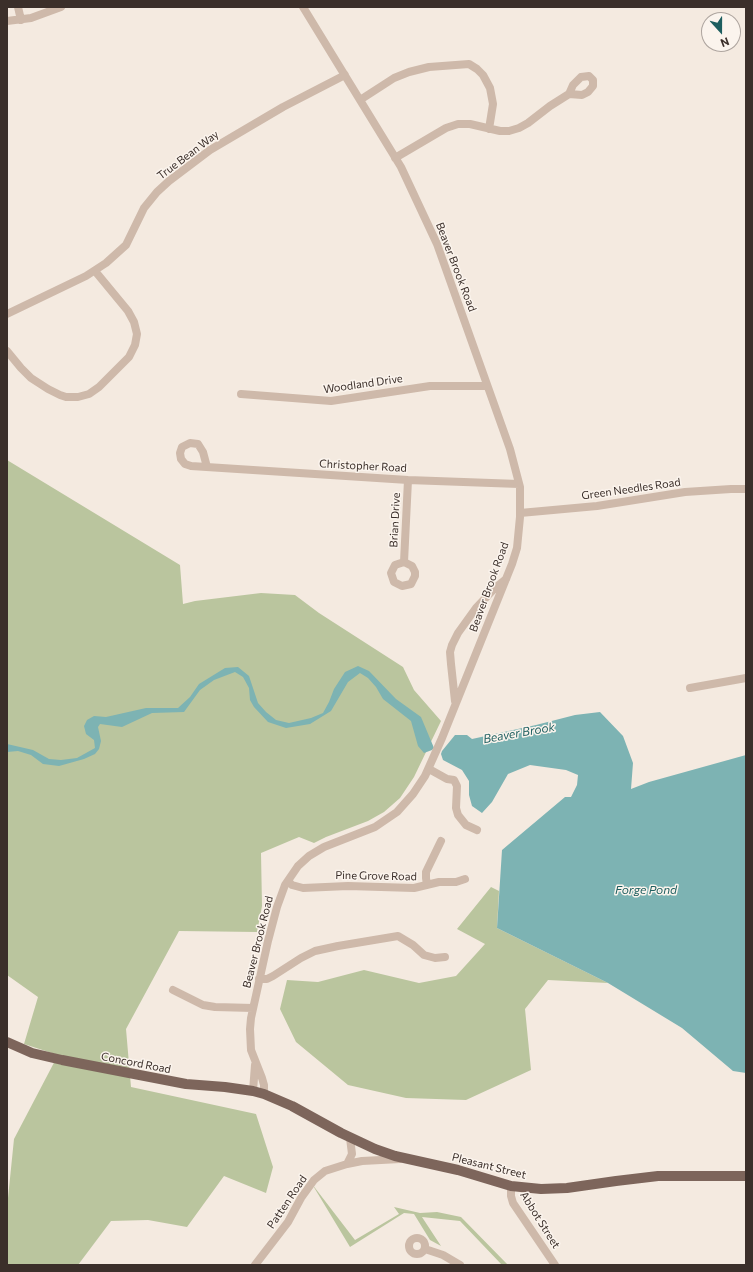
<!DOCTYPE html>
<html>
<head>
<meta charset="utf-8">
<style>
	body { margin:0 }
	#map { position:relative; width:753px; height:1272px; overflow:hidden; background:#f4eae0; font-family:Commissioner,sans-serif }
	canvas { display:block }
	.frame { position:absolute; inset:0; border:8px solid #3b2f2a; pointer-events:none }
	.north { position:absolute; left:701px; top:12px; width:40px; height:40px; box-sizing:border-box; background:#fbf4ed; border:1px solid #aea59f; border-radius:50%; rotate:159deg; font-size:11px; font-weight:700; line-height:16px; text-align:center; color:#3b2f2a }
	.north::after { content:''; display:block; margin:auto; width:14px; height:18px; background:#1d5e5f; clip-path:polygon(50% 0,100% 100%,50% 72%,0 100%) }
</style>
</head>
<body>
<div id="map">
<canvas width="753" height="1272"></canvas>
<div class="frame"></div>
<div class="north">N</div>
</div>
<script>
const context = document.querySelector('canvas').getContext('2d');
context.lineJoin = 'round';
function paint(path, color) { context.fillStyle = color; context.fill(path, 'evenodd'); }
const poly = rows => new Path2D(rows.map(r => 'M' + r).join(''));
function trace(path, color, width, dash) { context.strokeStyle = color; context.lineWidth = width; context.lineCap = dash ? 'butt' : 'round'; context.setLineDash(dash || []); context.stroke(path); }
function drawText(font, color, halo, rows, align = 'center') {
  context.font = font + ' Commissioner,sans-serif'; context.lineWidth = 3; context.setLineDash([]); context.textBaseline = 'middle'; context.strokeStyle = halo; context.fillStyle = color; for (const [text, x, y, turn = 0] of rows) {
    context.save(); context.translate(x, y); context.rotate((+turn || 0) * Math.PI / 180); context.textAlign = isNaN(turn) ? turn : align; if (halo) context.strokeText(text, 0, 0); context.fillText(text, 0, 0); context.restore();
  }
}
const green = poly([
	[7,460,180,565,183,604,195,601,261,593,295,595,319,613,403,667,414,690,441,721,414,777,400,798,384,812,368,821,326,837,314,843,299,837,261,853,262,906,257,932,179,931,126,1029,131,1087,256,1114,273,1167,266,1193,224,1176,187,1227,148,1220,111,1221,78,1265,7,1265,7,1198,8,1198,14,1139,58,1055,24,1044,38,997,7,975],
	[491,887,499,891,497,928,608,983,548,980,525,1009,531,1070,466,1100,406,1098,348,1085,296,1042,280,1009,287,980,318,982,364,970,419,983,456,976,485,944,457,929],
	[312,1184,355,1240,399,1214,394,1207,420,1213,437,1212,461,1217,508,1265,502,1265,460,1221,422,1217,441,1246,430,1240,414,1214,404,1213,350,1247]
]);
const water = poly([
	[358,666,369,671,396,699,421,717,434,748,432,750,424,753,418,746,411,721,383,699,376,687,368,678,360,673,348,682,331,711,310,724,286,728,268,722,254,707,250,700,249,688,243,677,235,672,214,680,200,690,184,712,152,713,122,727,100,724,98,727,101,741,99,749,95,754,84,759,59,766,43,764,31,755,18,751,7,752,7,744,33,750,49,759,61,760,77,758,95,748,94,740,86,734,84,726,87,720,94,716,106,717,146,708,178,708,190,697,199,684,225,668,238,667,249,676,258,703,266,712,276,720,289,723,311,718,323,713,329,702,334,689,345,672],
	[600,712,623,736,633,763,631,789,649,782,746,755,746,1073,733,1071,682,1028,608,983,497,928,502,850,565,797,571,797,577,785,578,775,566,770,530,765,508,774,492,802,482,813,472,806,469,795,469,781,462,770,443,760,441,754,442,751,455,735,467,735,472,739,536,725,575,715]
]);
const minor = poly([
	[18,7,21,20],
	[7,21,31,18,61,7],
	[360,100,394,78,409,72,429,67,469,64,477,69,483,75,490,88,493,104,489,129],
	[395,158,446,128,458,124,470,124,500,131,509,131,519,128,528,123,550,106,569,94,582,95,588,92,593,86,593,80,589,76,581,77,573,85,569,94],
	[7,314,86,276,106,263,126,245,144,208,157,192,169,181,210,150,283,107,345,75],
	[7,351,21,368,31,378,48,389,60,395,66,397,78,397,89,394,99,387,129,357,135,345,137,334,134,322,128,311,95,271],
	[241,394,331,401,430,386,487,386],
	[207,467,203,452,198,444,190,443,182,447,180,453,181,459,185,464,191,466,408,480,519,484],
	[520,513,597,506,685,492,731,489,746,489],
	[404,562,412,566,415,572,415,576,411,584,402,586,394,582,391,573,395,565,404,562,408,480],
	[690,688,746,678],
	[455,701,451,664,450,652,452,645,458,633,476,608,495,588,506,579],
	[429,769,447,779,454,780,457,786,456,808,458,815,466,825,477,830],
	[288,881,292,885,303,888,348,886,414,888,439,882,456,882,465,879],
	[427,885,426,878,426,872,441,841],
	[259,979,267,979,273,976,301,958,315,951,338,946,398,936,413,945,424,955,435,958,445,957],
	[173,990,203,1005,215,1007,253,1008],
	[253,1091,255,1065],
	[264,1094,264,1085,262,1078,251,1050,250,1029,251,1018,268,941,277,907,285,885,298,866,309,856,324,847,375,827,397,812,413,794,425,776,442,738,512,564,517,548,520,517,520,487,510,449,437,244,401,167,303,7],
	[347,1164,362,1161,400,1159],
	[511,1186,511,1196,513,1203,555,1265],
	'409 1246a8 8 0 1 1 16 0a8 8 0 1 1-16 0Z',
	[425,1249,443,1255,460,1265],
	[255,1265,288,1222,301,1198,314,1180,325,1171,347,1164,352,1154,350,1138]
]);
const major = poly([
	[7,1042,32,1053,62,1060,186,1084,225,1087,253,1091,264,1094,292,1106,341,1133,375,1149,395,1156,458,1170,511,1186,541,1189,567,1188,616,1181,658,1176,746,1176]
]);
const streetNames = [
	["True Bean Way",188,155,-37],
	["Beaver Brook Road",456,267,69],
	["Woodland Drive",363,384,-8],
	["Christopher Road",363,466,3],
	["Green Needles Road",631,489,-8],
	["Brian Drive",395,520,-87],
	["Beaver Brook Road",489,587,-70],
	["Pine Grove Road",376,876,1],
	["Beaver Brook Road",258,942,-76],
	["Concord Road",136,1063,11],
	["Pleasant Street",489,1166,14],
	["Patten Road",287,1202,-56],
	["Abbot Street",540,1220,58]
];
const waterNames = [
	["Beaver Brook",519,733,-10],
	["Forge Pond",646,890]
];
paint(green, '#bac59e');
paint(water, '#7db3b3');
trace(minor, '#ceb9aa', 8);
trace(major, '#7d655b', 10);
drawText('11px', '#3b2f2a', '#fbf4ed', streetNames);
drawText('italic 12px', '#1d5e5f', '#fbf4ed', waterNames);
</script>
</body>
</html>
